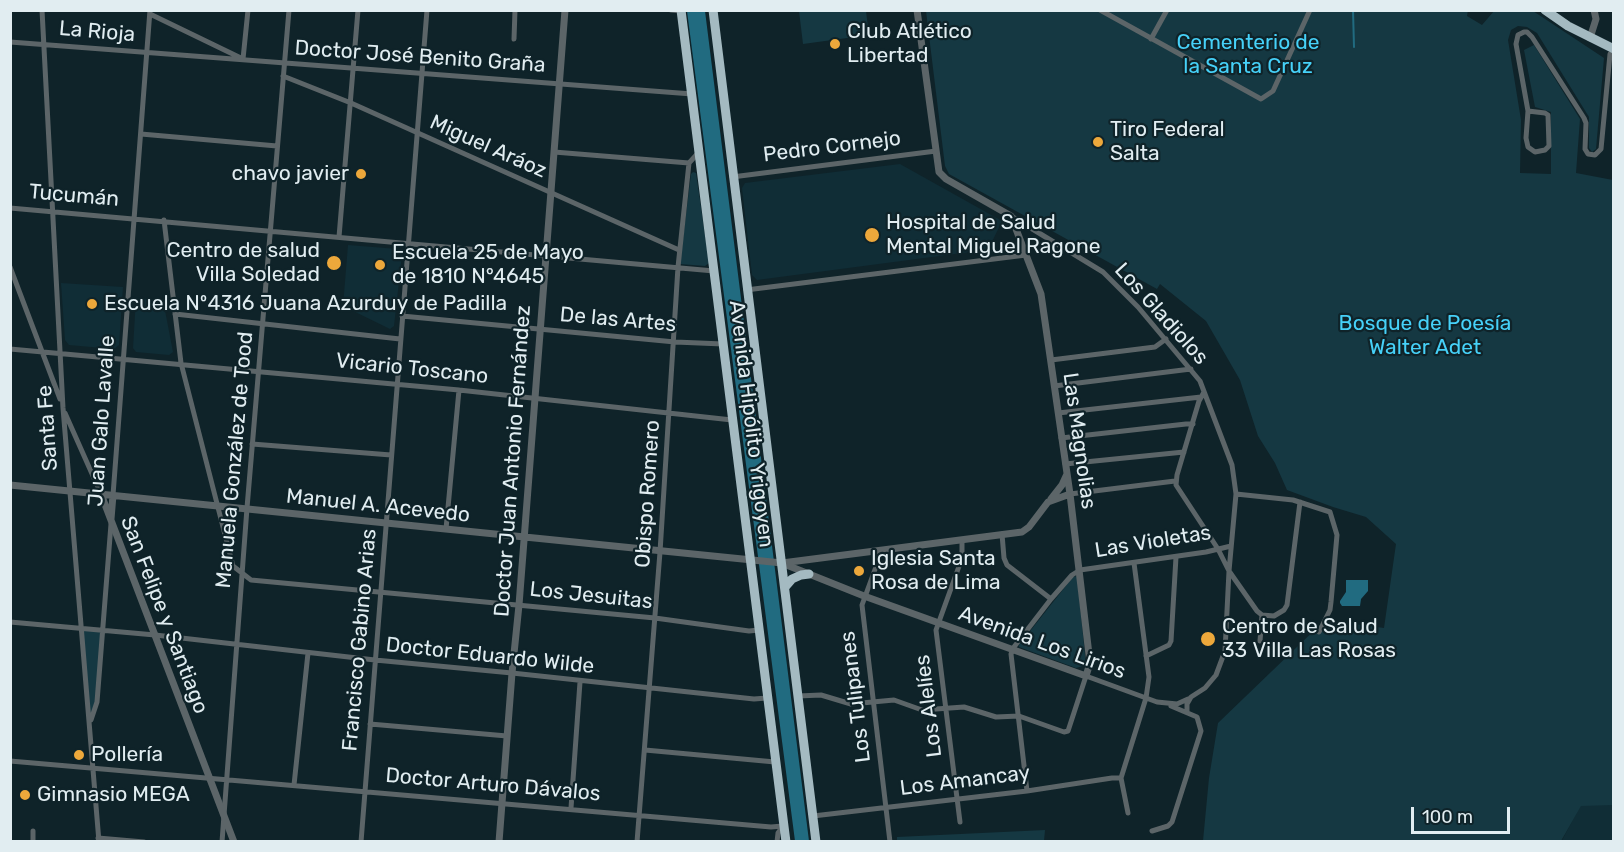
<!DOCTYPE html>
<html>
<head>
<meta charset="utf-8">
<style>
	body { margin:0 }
	#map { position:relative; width:1624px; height:852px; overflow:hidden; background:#0f2329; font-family:Rubik,sans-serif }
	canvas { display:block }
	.frame { position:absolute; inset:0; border:12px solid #e1edf1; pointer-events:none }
	.scale { position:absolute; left:1411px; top:807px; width:99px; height:27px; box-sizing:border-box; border:3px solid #e1edf1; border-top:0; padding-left:8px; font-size:18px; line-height:21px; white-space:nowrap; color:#e1edf1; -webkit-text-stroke:4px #0f2329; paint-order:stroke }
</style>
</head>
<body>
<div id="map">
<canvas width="1624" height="852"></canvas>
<div class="frame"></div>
<div class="scale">100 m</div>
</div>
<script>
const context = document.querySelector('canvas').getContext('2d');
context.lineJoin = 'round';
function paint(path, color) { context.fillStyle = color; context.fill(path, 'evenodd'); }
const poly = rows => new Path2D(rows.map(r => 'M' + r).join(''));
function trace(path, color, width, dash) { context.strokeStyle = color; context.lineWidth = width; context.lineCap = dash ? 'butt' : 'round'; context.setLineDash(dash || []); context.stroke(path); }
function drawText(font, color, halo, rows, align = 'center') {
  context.font = font + ' Rubik,sans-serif'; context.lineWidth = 4.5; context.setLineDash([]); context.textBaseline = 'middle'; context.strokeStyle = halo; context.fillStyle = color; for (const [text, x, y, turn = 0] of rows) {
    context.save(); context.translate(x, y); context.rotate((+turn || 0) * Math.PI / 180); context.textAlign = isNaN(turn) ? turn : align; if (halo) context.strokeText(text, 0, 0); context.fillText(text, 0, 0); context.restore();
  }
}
const built = poly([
	[900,164,1002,221,989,248,985,250,757,280,752,275,742,188,745,183],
	[348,245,398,249,402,255,394,326,390,329,343,306],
	[61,283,123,287,119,345,114,349,69,345,65,340],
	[136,298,163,300,173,352,169,355,136,352,133,348],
	[1581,805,1613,805,1613,841,1561,842]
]);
const green = poly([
	[1468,10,1467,16,1482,25,1494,11,1533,11,1604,58,1596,149,1592,152,1589,148,1589,117,1537,33,1527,27,1518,26,1511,30,1508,40,1521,120,1520,173,1551,174,1551,112,1535,107,1524,50,1534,45,1580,119,1576,173,1613,180,1613,805,1581,806,1561,841,1203,841,1209,778,1218,723,1325,620,1384,628,1396,544,1366,517,1333,507,1287,490,1275,463,1258,436,1240,380,1206,321,1160,284,1157,289,949,174,945,166,926,11],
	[799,11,866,11,869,35,803,44],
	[693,172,696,173,709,263,705,266,680,264,691,174],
	[1077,576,1086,665,1076,668,1019,647,1019,645,1073,577],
	[82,629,101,632,96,702,90,722],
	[1045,830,1044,841,897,841,897,837]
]);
const water = poly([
	[687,11,705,11,809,841,795,841],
	[1346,580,1368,580,1368,591,1361,599,1360,606,1342,606,1340,603,1340,601,1346,592]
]);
const stream = poly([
	[1353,10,1354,47]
]);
const minor = poly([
	[42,10,63,408,99,842],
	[671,10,681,11],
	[1100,10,1261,99,1273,91,1310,10],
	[150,14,243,59,248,10],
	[514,39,515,10],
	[1151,39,1167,10],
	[10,42,692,94],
	[283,76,351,103,679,250],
	[1528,111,1526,138,1528,147,1535,152,1545,150,1549,146,1548,115,1545,113,1528,111,1516,44,1518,35,1524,32,1527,32,1532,37,1584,118,1586,123,1585,149,1588,154,1595,155,1601,149,1610,54],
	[141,134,277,146],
	[554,152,689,163],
	[732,177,936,151],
	[10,208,714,271],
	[1011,216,1103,272,1138,307,1200,381,1232,465,1236,494,1229,571,1225,651,1216,675,1205,688,1191,697,1187,704,1187,711],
	[164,220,181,363,233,566,251,580,655,618,749,631,759,630],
	[339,237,358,10],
	[10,267,60,399],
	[746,290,1026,255],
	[175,314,400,339],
	[402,316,675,342,723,344],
	[10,349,459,390,732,420],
	[1051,360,1155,347,1166,339],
	[1054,386,1191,369],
	[1204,392,1199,401,1177,475,1176,485,1218,549,1229,571,1257,611,1262,615],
	[65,413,101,494],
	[1058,413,1201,397],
	[1061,438,1186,424,1193,424],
	[252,444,391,455],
	[1065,464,1184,452],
	[1070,494,1175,481],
	[1236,494,1293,500,1330,512,1337,535,1331,602,1330,610,1319,632],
	[113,495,150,10],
	[446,529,459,390],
	[1002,534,1004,558,1007,565,1051,599],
	[875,551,877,564,862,605,890,842],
	[1262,615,1274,616,1284,610,1287,605,1300,502],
	[10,622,155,635,375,660,512,673,754,699,767,698],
	[1260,641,1262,615],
	[1146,656,1169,645,1171,641,1176,557],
	[798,696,821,695,851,704,894,700,922,710,964,707,996,717,1019,716,1064,732,1068,731,1086,676,1157,702,1177,704,1188,699],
	[91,720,97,702,111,524],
	[370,724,507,736],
	[645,750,775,762],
	[10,761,771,827,783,826],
	[294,785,308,653],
	[1027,791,1011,654,1014,647,1051,599,1072,575,1080,570,1206,552,1231,546],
	[571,808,580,682],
	[1128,813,1121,778,1146,698,1149,677,1134,563],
	[813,816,1027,791,1112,778,1121,778],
	[960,822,936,630,962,558,962,540],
	[1152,831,1168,826,1172,822,1201,731,1197,717,1171,706],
	[98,838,144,842],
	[33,842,33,831],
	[222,842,247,508,289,10],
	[361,842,427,10],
	[637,842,660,552,678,267,689,163,699,152],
	[777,842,778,833,783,826]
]);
const tertiary = poly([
	[1590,38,1596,19,1594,10],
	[10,485,782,563,1022,532,1029,527,1048,502,1070,494],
	[101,494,234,842],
	[1051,499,1062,485,1067,474],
	[111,519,113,495],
	[784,564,864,596,1086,676,1090,663,1070,494,1041,294,1011,216,946,179,939,172,917,10],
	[499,842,512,673,519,605,565,10]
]);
const trunk = poly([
	[681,10,786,842],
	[713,10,816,842],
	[1545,10,1568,26,1614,49],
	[785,587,792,579,801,575,809,574]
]);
const markers = [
	[835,44,6,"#eda83b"],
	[1098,142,6,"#eda83b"],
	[361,174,6,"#eda83b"],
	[872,235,8,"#eda83b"],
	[334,263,8,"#eda83b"],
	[380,265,6,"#eda83b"],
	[92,304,6,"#eda83b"],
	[859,571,6,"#eda83b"],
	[1208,639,8,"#eda83b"],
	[79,755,6,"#eda83b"],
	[25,795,6,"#eda83b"]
];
const streetNames = [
	["La Rioja",97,32,5],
	["Doctor José Benito Graña",420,57,4],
	["Miguel Aráoz",488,147,24],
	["Pedro Cornejo",832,147,-7],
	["Tucumán",74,196,5],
	["Los Gladiolos",1161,314,48],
	["De las Artes",618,320,5],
	["Vicario Toscano",412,369,6],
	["Juan Galo Lavalle",102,421,-86],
	["Avenida Hipólito Yrigoyen",751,424,83],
	["Santa Fe",48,428,-94],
	["Las Magnolias",1079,441,82],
	["Manuela González de Tood",235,460,-85],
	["Doctor Juan Antonio Fernández",513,461,-86],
	["Obispo Romero",648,494,-86],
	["Manuel A. Acevedo",378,506,6],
	["Las Violetas",1153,542,-9],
	["Los Jesuitas",591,596,6],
	["San Felipe y Santiago",164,615,69],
	["Francisco Gabino Arias",360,640,-85],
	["Avenida Los Lirios",1042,643,20],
	["Doctor Eduardo Wilde",490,656,6],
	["Los Tulipanes",856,697,-97],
	["Los Alelíes",929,706,-97],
	["Los Amancay",965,781,-7],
	["Doctor Arturo Dávalos",493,785,5]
];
const poiNames = [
	["Club Atlético",847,32],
	["Libertad",847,56],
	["Tiro Federal",1110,130],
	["Salta",1110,154],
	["chavo javier",349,174,"right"],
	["Hospital de Salud",886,223],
	["Mental Miguel Ragone",886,247],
	["Centro de salud",320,251,"right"],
	["Villa Soledad",320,275,"right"],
	["Escuela 25 de Mayo",392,253],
	["de 1810 N°4645",392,277],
	["Escuela Nº4316 Juana Azurduy de Padilla",104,304],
	["Iglesia Santa",871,559],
	["Rosa de Lima",871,583],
	["Centro de Salud",1222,627],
	["33 Villa Las Rosas",1222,651],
	["Pollería",91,755],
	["Gimnasio MEGA",37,795]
];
const parkNames = [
	["Cementerio de",1248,43],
	["la Santa Cruz",1248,67],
	["Bosque de Poesía",1425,324],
	["Walter Adet",1425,348]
];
paint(built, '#102d36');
paint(green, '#153842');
paint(water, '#216b80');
trace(stream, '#216b80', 2);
trace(minor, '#5c6568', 5);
trace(tertiary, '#5c6568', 7);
trace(trunk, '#a4bac1', 9);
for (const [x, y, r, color] of markers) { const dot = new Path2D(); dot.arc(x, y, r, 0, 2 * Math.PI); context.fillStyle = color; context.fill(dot); trace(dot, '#0f2329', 2); }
drawText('21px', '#e1edf1', '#0f2329', streetNames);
drawText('21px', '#e1edf1', '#0f2329', poiNames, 'left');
drawText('21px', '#46d1f8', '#0f2329', parkNames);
</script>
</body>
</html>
